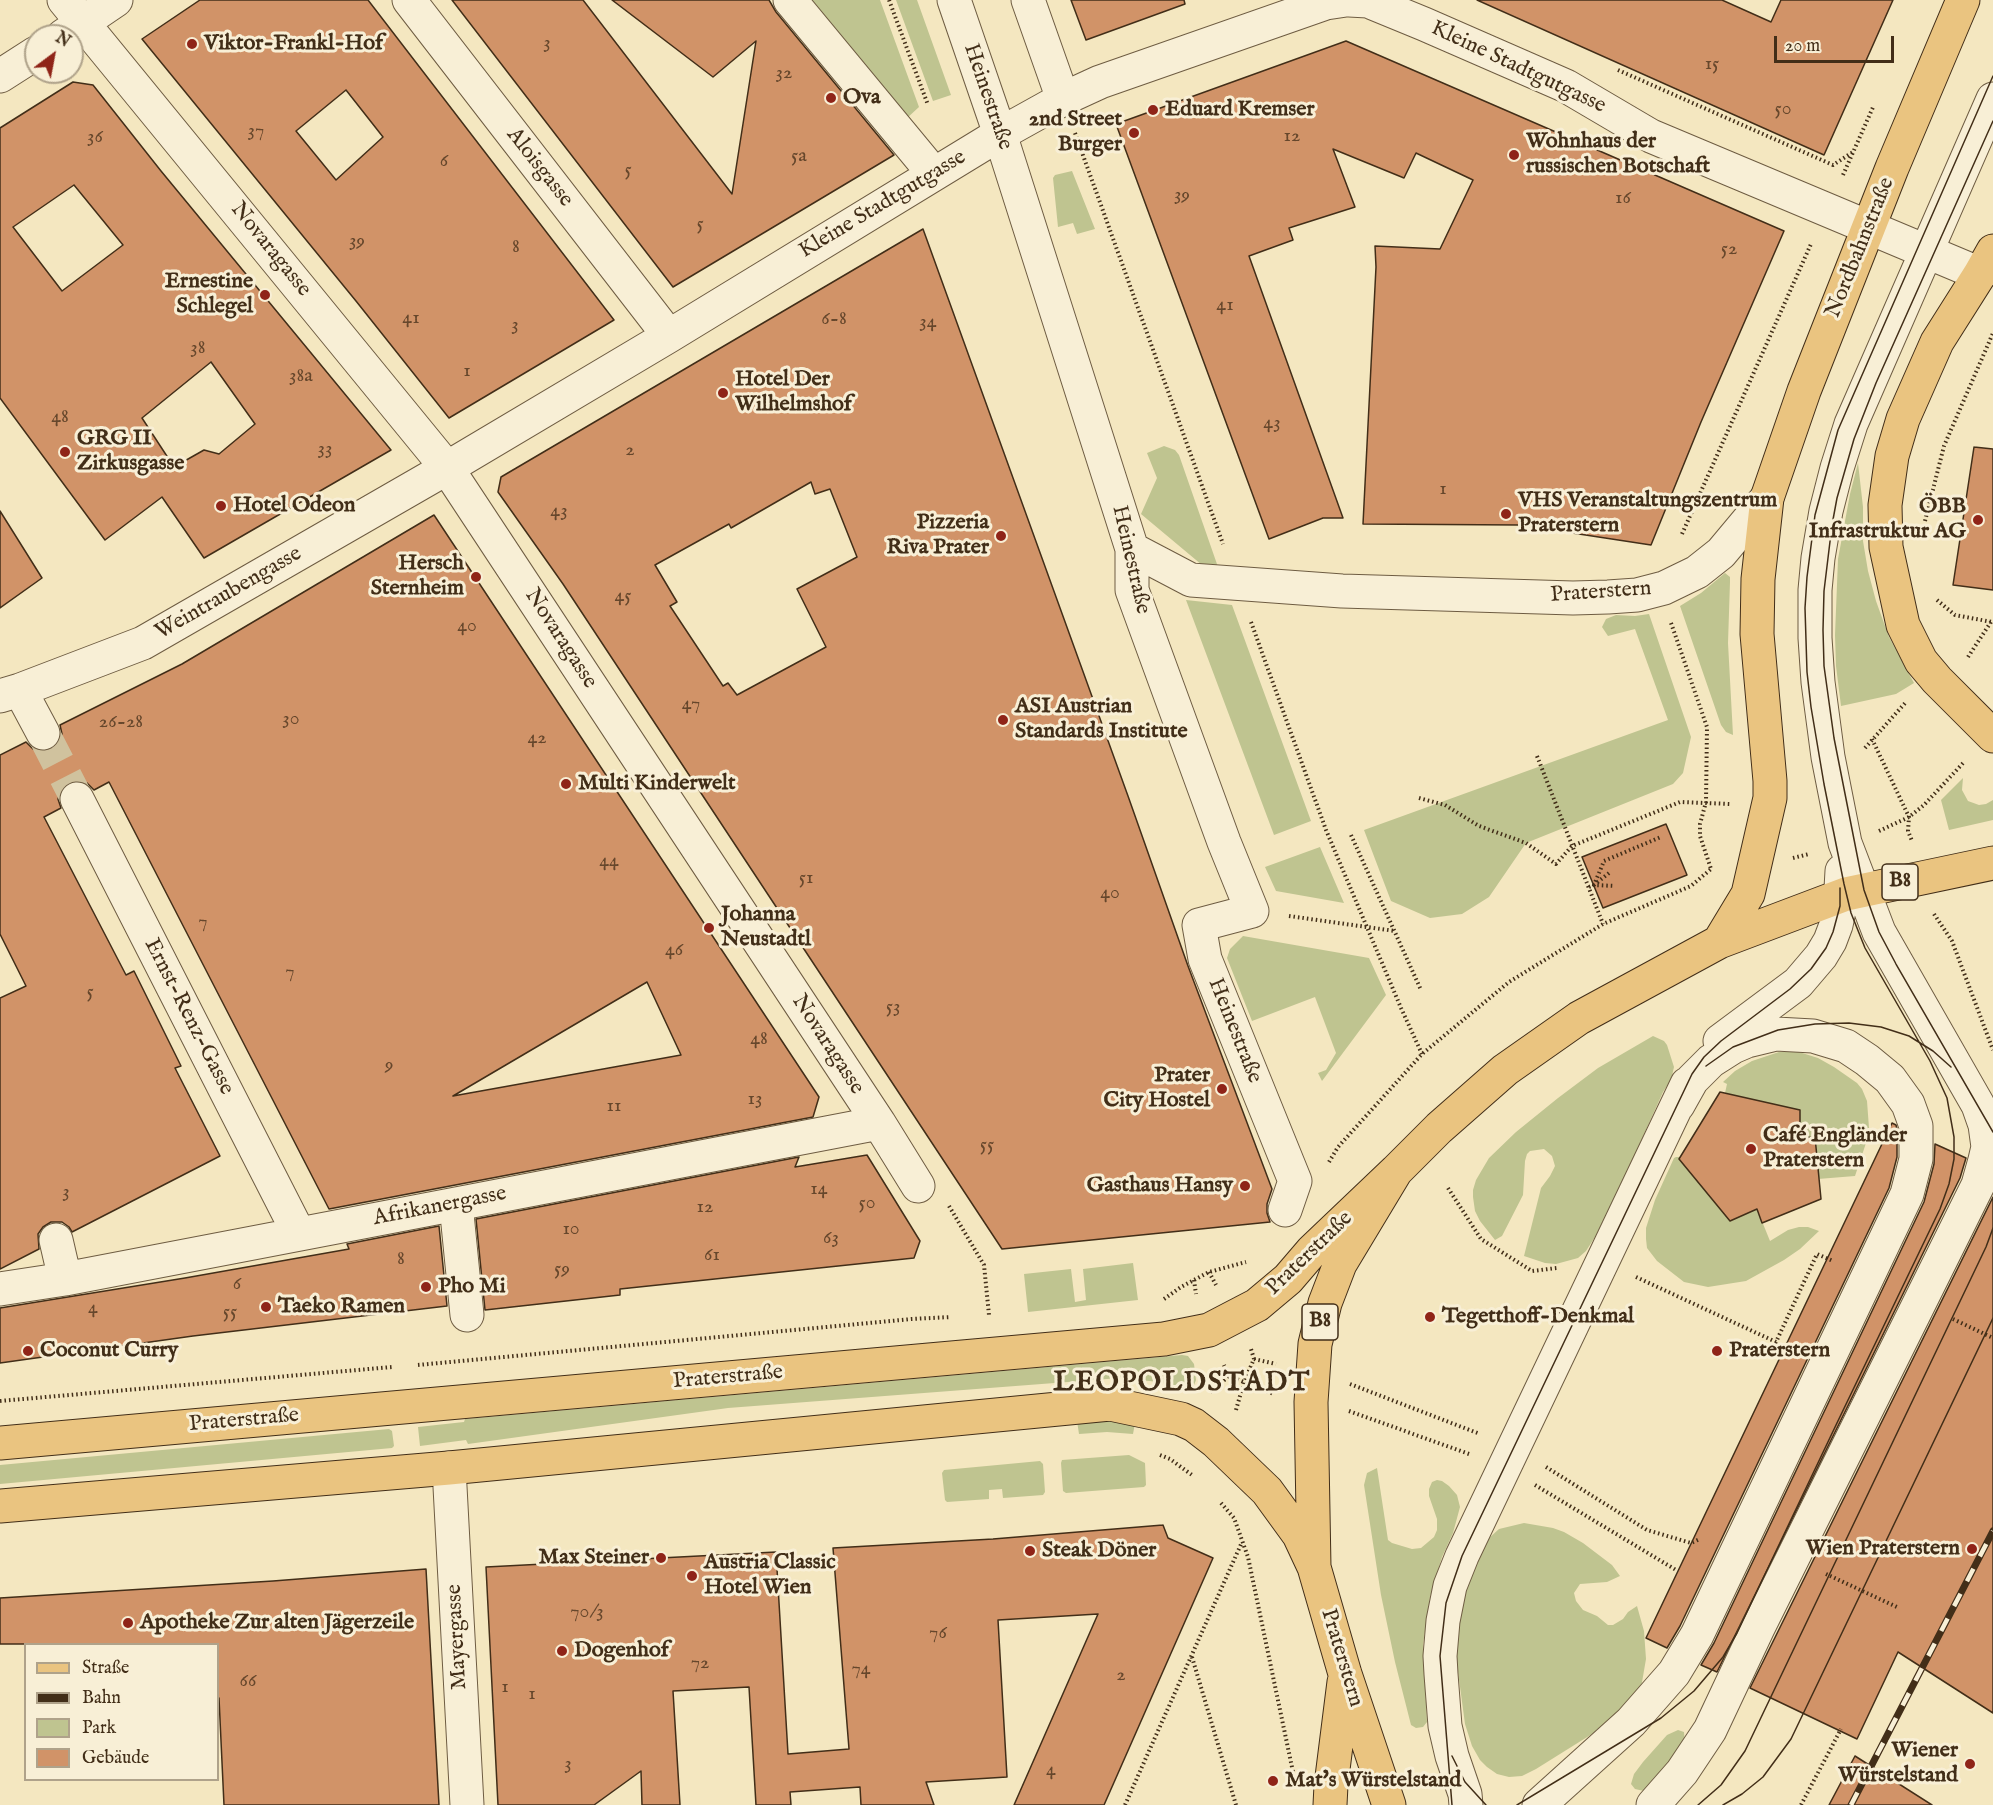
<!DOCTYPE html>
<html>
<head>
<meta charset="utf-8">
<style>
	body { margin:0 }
	#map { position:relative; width:1993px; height:1805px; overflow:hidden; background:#f4e7c0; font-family:"IM FELL English",serif }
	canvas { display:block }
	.legend { position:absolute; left:24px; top:1643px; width:195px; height:138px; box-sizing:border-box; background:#f8efd6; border:2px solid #afa28a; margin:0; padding:8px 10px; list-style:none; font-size:18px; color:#422e18 }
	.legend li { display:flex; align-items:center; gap:12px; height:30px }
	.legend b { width:30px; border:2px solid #afa28a }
	.north { position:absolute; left:24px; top:24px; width:60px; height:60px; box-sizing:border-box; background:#f8efd6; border:2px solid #afa28a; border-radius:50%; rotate:32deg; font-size:16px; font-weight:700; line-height:24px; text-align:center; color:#422e18 }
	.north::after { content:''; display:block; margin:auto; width:21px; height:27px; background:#8f2418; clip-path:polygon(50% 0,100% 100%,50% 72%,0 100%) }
	.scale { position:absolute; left:1774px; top:36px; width:120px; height:27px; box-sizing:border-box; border:3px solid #422e18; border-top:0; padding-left:8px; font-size:18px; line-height:21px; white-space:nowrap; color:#422e18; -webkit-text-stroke:4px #f8efd6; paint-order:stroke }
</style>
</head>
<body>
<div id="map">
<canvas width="1993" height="1805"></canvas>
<ul class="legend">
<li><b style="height:8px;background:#eac480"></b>Straße</li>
<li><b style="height:8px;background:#422e18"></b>Bahn</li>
<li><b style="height:16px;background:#bfc490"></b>Park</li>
<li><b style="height:16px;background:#d19368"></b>Gebäude</li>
</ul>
<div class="north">N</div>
<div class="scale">20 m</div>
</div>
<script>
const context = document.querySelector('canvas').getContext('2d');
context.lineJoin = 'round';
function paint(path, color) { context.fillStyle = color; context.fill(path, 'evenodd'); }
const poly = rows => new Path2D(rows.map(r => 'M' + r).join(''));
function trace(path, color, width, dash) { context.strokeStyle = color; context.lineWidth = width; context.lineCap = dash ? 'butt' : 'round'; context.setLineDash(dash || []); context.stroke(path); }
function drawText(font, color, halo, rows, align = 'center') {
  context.font = font + ' "IM FELL English",serif'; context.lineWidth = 6; context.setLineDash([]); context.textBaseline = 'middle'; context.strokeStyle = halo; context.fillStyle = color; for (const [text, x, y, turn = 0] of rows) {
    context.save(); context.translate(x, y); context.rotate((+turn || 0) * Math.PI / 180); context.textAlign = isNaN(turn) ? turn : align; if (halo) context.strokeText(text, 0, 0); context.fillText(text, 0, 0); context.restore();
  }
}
const green = poly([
	[809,0,880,0,919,107,906,119],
	[896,0,917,0,951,95,933,101],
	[1072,171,1095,229,1077,234,1073,223,1058,227,1053,178,1055,175],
	[1164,446,1175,450,1179,455,1218,567,1202,565,1141,514,1157,478,1147,453],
	[1858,463,1863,507,1863,541,1868,571,1876,601,1889,637,1914,683,1896,694,1841,706,1836,666,1835,635,1838,559,1850,494],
	[1725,573,1730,577,1730,582,1728,643,1733,735,1726,732,1721,725,1680,606,1701,593],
	[1186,600,1232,605,1311,821,1274,835],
	[1649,614,1691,737,1683,773,1673,784,1526,843,1489,897,1462,914,1430,918,1391,901,1364,830,1668,720,1635,629,1608,636,1602,627,1606,619,1616,615,1635,616],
	[1963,778,1962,790,1968,801,1979,805,1986,804,1993,800,1993,820,1949,830,1941,800],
	[1320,847,1344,903,1276,891,1265,867],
	[1243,936,1369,958,1386,995,1322,1081,1318,1073,1326,1070,1336,1053,1315,997,1252,1021,1227,958,1230,949],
	[1653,1036,1664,1041,1667,1045,1674,1067,1671,1080,1663,1092,1604,1223,1586,1251,1578,1258,1556,1264,1545,1263,1524,1256,1541,1188,1550,1176,1555,1166,1552,1156,1544,1149,1530,1151,1527,1154,1525,1161,1523,1195,1502,1236,1495,1240,1480,1221,1475,1211,1473,1197,1473,1190,1476,1180,1489,1158,1516,1132,1558,1098,1598,1068],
	[1779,1052,1799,1052,1818,1058,1834,1067,1857,1083,1862,1089,1867,1101,1869,1128,1867,1140,1855,1176,1818,1179,1815,1138,1800,1138,1799,1110,1725,1093,1727,1084,1723,1082,1735,1071,1752,1061],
	[1676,1157,1679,1157,1730,1220,1757,1209,1770,1241,1788,1230,1799,1227,1808,1227,1819,1231,1800,1249,1784,1260,1746,1281,1708,1287,1684,1282,1657,1261,1647,1248,1646,1239,1646,1228,1655,1200,1674,1158],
	[1133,1263,1138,1300,1028,1312,1024,1274,1071,1269,1075,1302,1086,1300,1083,1269],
	[1182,1355,1188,1356,1194,1364,1196,1380,1192,1390,1186,1391,1159,1382,1120,1378,728,1408,468,1444,466,1440,420,1446,418,1427,464,1422,465,1419],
	[1136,1418,1133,1434,1107,1432,1079,1434,1077,1421],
	[389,1429,392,1431,394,1446,392,1448,0,1484,0,1465],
	[1129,1455,1145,1463,1146,1485,1144,1487,1066,1493,1063,1491,1061,1463,1062,1460],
	[1040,1461,1043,1464,1045,1492,1043,1495,1003,1498,1002,1489,989,1490,989,1499,947,1502,945,1500,942,1473,944,1470],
	[1377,1468,1388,1540,1392,1543,1412,1549,1421,1548,1434,1537,1437,1530,1437,1519,1429,1496,1429,1489,1432,1482,1437,1480,1442,1481,1449,1486,1457,1495,1460,1507,1453,1533,1442,1557,1430,1597,1423,1645,1427,1722,1423,1727,1416,1728,1411,1725,1395,1662,1381,1595,1364,1485,1367,1473],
	[1524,1523,1553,1528,1564,1532,1583,1543,1612,1565,1620,1576,1607,1582,1580,1584,1574,1593,1576,1601,1583,1610,1597,1616,1608,1625,1613,1625,1623,1619,1628,1612,1637,1606,1644,1631,1646,1659,1641,1688,1608,1724,1536,1769,1522,1776,1509,1777,1497,1774,1487,1767,1480,1760,1472,1746,1465,1724,1456,1657,1459,1612,1467,1581,1488,1539,1499,1529],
	[1678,1730,1684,1732,1685,1745,1644,1791,1635,1789,1631,1784,1634,1774,1643,1762,1667,1735]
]);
const building = poly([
	[200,0,368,0,614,320,449,418,356,301,142,39,200,0],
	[346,90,383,137,336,180,296,131,346,90],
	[452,0,583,0,732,194,756,41,713,77,612,0,769,0,776,12,894,155,673,287,452,0],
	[1071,0,1184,0,1185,4,1086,40,1071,0],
	[1477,0,1722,0,1771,22,1781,0,1893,0,1824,155,1477,0],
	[1346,41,1784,231,1701,422,1651,545,1520,525,1363,524,1376,267,1375,246,1440,249,1473,180,1416,153,1404,178,1333,149,1355,207,1289,228,1293,240,1249,256,1343,518,1323,518,1269,539,1116,124,1346,41],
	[73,82,93,85,161,171,391,450,204,558,162,497,105,540,0,398,0,128,73,82],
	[74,185,123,245,62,291,13,227,74,185],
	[211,362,255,424,219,454,204,450,174,467,142,418,211,362],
	[923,229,1128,796,1188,966,1272,1189,1267,1204,1267,1213,1270,1222,1002,1249,563,584,498,492,501,477,923,229],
	[811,482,815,494,830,489,857,557,797,589,826,647,737,695,728,683,723,686,670,606,677,602,655,565,729,524,731,528,811,482],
	[1974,447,1993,449,1993,590,1953,585,1974,447],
	[0,511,42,578,0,608,0,511],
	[434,515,819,1097,813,1117,329,1209,109,782,94,790,87,783,77,780,68,783,61,789,58,799,61,808,44,817,126,975,134,971,181,1066,175,1068,220,1156,72,1232,69,1227,62,1222,51,1222,43,1227,38,1234,39,1249,0,1269,0,998,26,986,0,934,0,755,26,742,33,749,42,752,52,749,59,742,62,734,60,725,182,664,434,515],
	[647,982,681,1055,453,1096,647,982],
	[1666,824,1687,875,1603,908,1582,857,1666,824],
	[1720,1092,1800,1110,1800,1138,1815,1137,1821,1199,1762,1223,1757,1209,1730,1221,1679,1159,1720,1092],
	[1892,1123,1896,1125,1897,1129,1897,1157,1889,1188,1680,1626,1667,1648,1646,1638,1892,1123],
	[1935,1144,1966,1158,1960,1178,1717,1672,1701,1665,1714,1643,1924,1202,1934,1164,1935,1144],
	[867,1155,920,1241,914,1258,620,1289,620,1295,485,1310,476,1219,799,1157,795,1167,867,1155],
	[1993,1197,1993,1713,1898,1652,1857,1739,1750,1688,1993,1197],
	[439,1226,447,1306,193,1336,0,1363,0,1308,185,1278,349,1249,347,1244,439,1226],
	[1163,1525,1168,1538,1213,1558,1104,1805,1014,1805,1098,1614,998,1620,1007,1777,926,1782,934,1805,861,1805,860,1787,790,1792,791,1805,756,1805,749,1687,673,1691,680,1805,642,1805,641,1771,594,1805,498,1805,486,1567,776,1552,788,1754,849,1749,833,1548,993,1539,1163,1525],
	[426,1569,439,1805,224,1805,219,1698,218,1698,218,1644,0,1644,0,1598,273,1581,426,1569],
	[1855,1756,1932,1805,1829,1805,1855,1756]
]);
const minorTunnel = poly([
	[43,733,77,799]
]);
const path = poly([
	[889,0,928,105],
	[1618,70,1833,165,1853,152],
	[1075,133,1223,544],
	[1843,175,1874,105],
	[1925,521,1944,446,1993,333],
	[1682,534,1811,244],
	[1937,600,1955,615,1992,622],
	[1251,622,1326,830,1401,1008,1422,1054],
	[1671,623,1707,727,1706,802,1700,824,1700,836,1711,869],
	[1968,657,1991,622],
	[1872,739,1909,817,1908,831,1912,841],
	[1865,748,1906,702],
	[1537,756,1603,924],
	[1419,798,1445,805,1479,826,1526,843,1556,864,1572,846,1680,802,1730,804],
	[1879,831,1909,817,1924,805,1965,761],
	[1351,835,1421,990],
	[1793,858,1809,854],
	[1609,873,1594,885,1615,886],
	[1589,887,1594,885,1604,861,1661,837],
	[1934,914,1952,941,1993,1050],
	[1289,916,1395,931],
	[1329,1162,1338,1147,1422,1054,1509,982,1603,924,1691,886,1711,869],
	[1448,1188,1481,1239,1532,1271,1557,1268],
	[949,1206,984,1265,989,1315],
	[1209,1272,1216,1285],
	[1636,1277,1776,1342,1817,1254,1833,1261],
	[1194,1280,1196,1294],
	[1164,1299,1181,1287,1209,1272,1246,1262],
	[1953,1319,1993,1338],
	[1254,1359,1276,1364],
	[418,1365,912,1319,951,1317],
	[1229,1376,1274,1394],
	[1350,1384,1480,1434],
	[1210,1392,1229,1376,1224,1365],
	[0,1401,392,1367],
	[1236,1410,1244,1382,1254,1359,1251,1349],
	[1349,1411,1469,1454],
	[1160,1455,1170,1459,1192,1475],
	[1546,1467,1647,1530,1691,1543,1700,1539],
	[1535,1485,1676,1570],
	[1221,1503,1234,1518,1248,1557,1293,1772],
	[1826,1574,1899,1608],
	[1192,1657,1236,1805],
	[1125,1805,1242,1542],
	[1801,1805,1841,1729]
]);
const minor = poly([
	[64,0,447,468,879,1123,918,1186],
	[409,0,669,336],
	[790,0,934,174],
	[954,0,1000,134,1132,549,1132,590,1224,842,1252,911,1199,925,1205,959,1295,1181,1285,1210],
	[1028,0,1063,99],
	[1349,0,1368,1,1424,24,1566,86,1651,136,1980,274],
	[63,36,116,0],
	[0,76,36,53],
	[1132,549,1191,580,1342,591,1573,598,1608,597,1637,595,1664,588,1697,572,1721,553,1767,498],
	[20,690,43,733],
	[0,696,20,690,143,643,447,468,669,336,1000,134,1063,99,1100,82,1326,3,1346,0],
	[77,799,299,1234],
	[1720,1041,1798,983,1821,956,1830,941,1836,925,1840,906,1842,871],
	[456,1204,467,1315],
	[56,1240,65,1279],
	[0,1289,65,1279,879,1123],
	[449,1468,467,1805],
	[1466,1805,1465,1794,1452,1756,1445,1726,1441,1674,1440,1656,1443,1621,1450,1586,1462,1556,1687,1084],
	[1539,1805,1631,1722,1674,1673,1697,1635,1907,1194,1916,1159,1916,1126,1908,1104,1890,1079,1867,1060,1846,1046,1813,1036,1776,1034,1747,1041,1733,1047,1711,1061,1692,1080,1678,1105],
	[1653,1805,1682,1772,1710,1730,1758,1628,1978,1185,1985,1160,1988,1147,1985,1125,1978,1105,1879,932,1845,843,1828,757,1818,682,1815,638,1815,590,1818,558,1826,511,1837,468,1851,424,1993,99]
]);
const major = poly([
	[1993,251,1980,274,1937,342,1903,419,1892,456,1885,505,1886,547,1903,625,1921,661,1937,680,1993,736],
	[1719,942,1748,894,1770,798,1770,781,1757,634,1758,579,1767,498,1804,391,1892,168,1963,0],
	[0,1443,1164,1339,1209,1330,1257,1305,1288,1279,1312,1251,1396,1171],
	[0,1506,449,1468,1110,1404,1181,1419,1194,1425,1216,1442,1267,1491,1299,1535,1314,1567],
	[1330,1805,1331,1785,1344,1682],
	[1389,1805,1345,1674,1314,1567,1311,1402,1315,1344,1325,1303,1340,1264,1396,1171,1439,1128,1505,1070,1579,1018,1719,942,1846,894,1993,863]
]);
const tram = poly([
	[1993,121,1876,383,1854,439,1837,498,1832,525,1824,591,1823,630,1824,666,1834,738,1864,890,1879,932,1896,964,1993,1132],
	[1706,1066,1733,1047,1778,1030,1815,1024,1849,1023,1881,1027,1909,1036,1933,1051,1951,1067],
	[1452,1756,1465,1782,1486,1805],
	[1452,1805,1440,1656,1446,1603,1462,1556,1692,1074,1704,1057,1721,1041,1790,989,1811,969,1826,948,1833,932,1840,906,1840,888],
	[1517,1805,1661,1718,1694,1691,1723,1657,1737,1633,1836,1425,1940,1209,1949,1184,1954,1159,1954,1137,1947,1098,1930,1061,1865,948,1851,913,1844,884,1824,784,1811,707,1807,672,1805,608,1807,577,1815,515,1838,430,1993,76],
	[1698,1805,1721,1785,1745,1751,1986,1247,1993,1228],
	[1723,1805,1742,1794,1763,1777,1791,1739,1993,1318]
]);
const rail = poly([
	[1851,1805,1993,1531]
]);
const markers = [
	[192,44,6,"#8f2418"],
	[831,98,6,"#8f2418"],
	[1153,110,6,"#8f2418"],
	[1134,133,6,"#8f2418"],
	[1514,155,6,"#8f2418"],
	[265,295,6,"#8f2418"],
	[723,393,6,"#8f2418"],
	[65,452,6,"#8f2418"],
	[221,506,6,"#8f2418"],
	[1506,514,6,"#8f2418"],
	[1978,520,6,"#8f2418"],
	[1001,536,6,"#8f2418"],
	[476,577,6,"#8f2418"],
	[1003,720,6,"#8f2418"],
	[566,784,6,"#8f2418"],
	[709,928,6,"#8f2418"],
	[1222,1089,6,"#8f2418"],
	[1751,1149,6,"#8f2418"],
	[1245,1186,6,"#8f2418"],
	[426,1287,6,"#8f2418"],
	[266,1307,6,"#8f2418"],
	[1430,1317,6,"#8f2418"],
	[28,1351,6,"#8f2418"],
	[1717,1351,6,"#8f2418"],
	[1972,1549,6,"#8f2418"],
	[1030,1551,6,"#8f2418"],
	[661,1558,6,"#8f2418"],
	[692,1576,6,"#8f2418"],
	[128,1623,6,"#8f2418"],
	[562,1651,6,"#8f2418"],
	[1970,1764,6,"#8f2418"],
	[1273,1781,6,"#8f2418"]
];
const numberNames = [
	["3",547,44],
	["15",1712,65],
	["32",784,74],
	["50",1783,110],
	["37",256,132],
	["12",1292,137],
	["36",95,138],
	["5a",799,157],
	["6",444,162],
	["5",628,171],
	["39",1182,196],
	["16",1623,199],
	["5",700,225],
	["39",357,242],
	["8",516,248],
	["52",1729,250],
	["41",1225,306],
	["41",411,319],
	["6-8",834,320],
	["34",928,323],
	["3",515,326],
	["38",198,349],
	["1",467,372],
	["38a",301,377],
	["48",60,418],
	["43",1272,424],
	["33",325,450],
	["2",630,451],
	["1",1443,490],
	["43",559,512],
	["45",623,597],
	["40",467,627],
	["47",691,705],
	["30",291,720],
	["26-28",121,723],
	["42",537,739],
	["44",609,862],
	["51",806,879],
	["40",1110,894],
	["7",203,923],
	["46",674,951],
	["7",290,973],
	["5",90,993],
	["53",893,1008],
	["48",759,1040],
	["9",389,1066],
	["13",755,1100],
	["11",614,1107],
	["55",987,1146],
	["14",819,1190],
	["3",66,1193],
	["50",867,1204],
	["12",705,1208],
	["10",571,1230],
	["63",831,1239],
	["61",712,1256],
	["8",401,1260],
	["59",562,1270],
	["6",237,1285],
	["4",93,1309],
	["55",230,1313],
	["70/3",587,1613],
	["76",938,1634],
	["72",700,1664],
	["74",861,1670],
	["2",1121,1676],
	["66",248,1682],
	["1",505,1688],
	["1",532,1695],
	["3",568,1765],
	["4",1051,1771]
];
const shields = [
	[1900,882,36],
	[1320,1322,36]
];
const shieldNames = [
	["B8",1900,882],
	["B8",1320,1322]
];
const poiNames = [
	["Viktor-Frankl-Hof",204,44],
	["Ova",843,98],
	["Eduard Kremser",1165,110],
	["2nd Street",1122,120,"right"],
	["Burger",1122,145,"right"],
	["Wohnhaus der",1526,142],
	["russischen Botschaft",1526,167],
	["Ernestine",253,282,"right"],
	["Schlegel",253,307,"right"],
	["Hotel Der",735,380],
	["Wilhelmshof",735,405],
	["GRG II",77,439],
	["Zirkusgasse",77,464],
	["VHS Veranstaltungszentrum",1518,501],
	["Praterstern",1518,526],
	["Hotel Odeon",233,506],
	["ÖBB",1966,507,"right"],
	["Infrastruktur AG",1966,532,"right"],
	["Pizzeria",989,523,"right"],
	["Riva Prater",989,548,"right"],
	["Hersch",464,564,"right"],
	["Sternheim",464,589,"right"],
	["ASI Austrian",1015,707],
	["Standards Institute",1015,732],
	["Multi Kinderwelt",578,784],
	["Johanna",721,915],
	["Neustadtl",721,940],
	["Prater",1210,1076,"right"],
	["City Hostel",1210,1101,"right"],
	["Café Engländer",1763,1136],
	["Praterstern",1763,1161],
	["Gasthaus Hansy",1233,1186,"right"],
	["Pho Mi",438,1287],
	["Taeko Ramen",278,1307],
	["Tegetthoff-Denkmal",1442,1317],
	["Coconut Curry",40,1351],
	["Praterstern",1729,1351],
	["Wien Praterstern",1960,1549,"right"],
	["Steak Döner",1042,1551],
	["Max Steiner",649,1558,"right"],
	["Austria Classic",704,1563],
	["Hotel Wien",704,1588],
	["Apotheke Zur alten Jägerzeile",140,1623],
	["Dogenhof",574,1651],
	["Wiener",1958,1751,"right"],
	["Würstelstand",1958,1776,"right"],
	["Mat's Würstelstand",1285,1781]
];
const streetNames = [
	["Kleine Stadtgutgasse",1518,68,25],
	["Heinestraße",987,97,71],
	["Aloisgasse",539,168,52],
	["Kleine Stadtgutgasse",883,205,-31],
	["Nordbahnstraße",1861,248,-68],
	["Novaragasse",270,250,51],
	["Heinestraße",1130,560,77],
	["Praterstern",1601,593,-4],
	["Weintraubengasse",229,594,-30],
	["Novaragasse",560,639,57],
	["Ernst-Renz-Gasse",188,1017,63],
	["Heinestraße",1234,1031,68],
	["Novaragasse",827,1045,57],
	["Afrikanergasse",440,1207,-11],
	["Praterstraße",1310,1254,-44],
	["Praterstraße",728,1378,-5],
	["Praterstraße",244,1421,-5],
	["Mayergasse",458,1637,-93],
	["Praterstern",1341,1658,73]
];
const districtNames = [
	["LEOPOLDSTADT",1182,1384]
];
paint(green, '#bfc490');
paint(building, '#d19368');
trace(building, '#422e18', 1.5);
trace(minorTunnel, '#d0c29e', 33, [33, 16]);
trace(minor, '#6e5c42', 35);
trace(major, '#422e18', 35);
trace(path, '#422e18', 4, [1.5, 3]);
trace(minor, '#f8efd6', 33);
trace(major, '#eac480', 33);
trace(tram, '#422e18', 1.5);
trace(rail, '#422e18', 7);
trace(rail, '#f8efd6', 4.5, [14]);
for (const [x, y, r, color] of markers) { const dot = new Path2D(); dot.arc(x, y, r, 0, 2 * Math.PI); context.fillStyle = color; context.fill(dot); trace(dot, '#f8efd6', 2); }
drawText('20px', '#66472c', null, numberNames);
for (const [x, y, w] of shields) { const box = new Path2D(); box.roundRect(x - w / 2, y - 18, w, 36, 4.5); context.fillStyle = '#f8efd6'; context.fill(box); trace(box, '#422e18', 1.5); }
drawText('bold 21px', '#422e18', null, shieldNames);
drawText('bold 22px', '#422e18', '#f8efd6', poiNames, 'left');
drawText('22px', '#422e18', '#f8efd6', streetNames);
context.letterSpacing = '1.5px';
drawText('bold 28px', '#422e18', '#f8efd6', districtNames);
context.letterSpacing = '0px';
</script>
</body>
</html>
